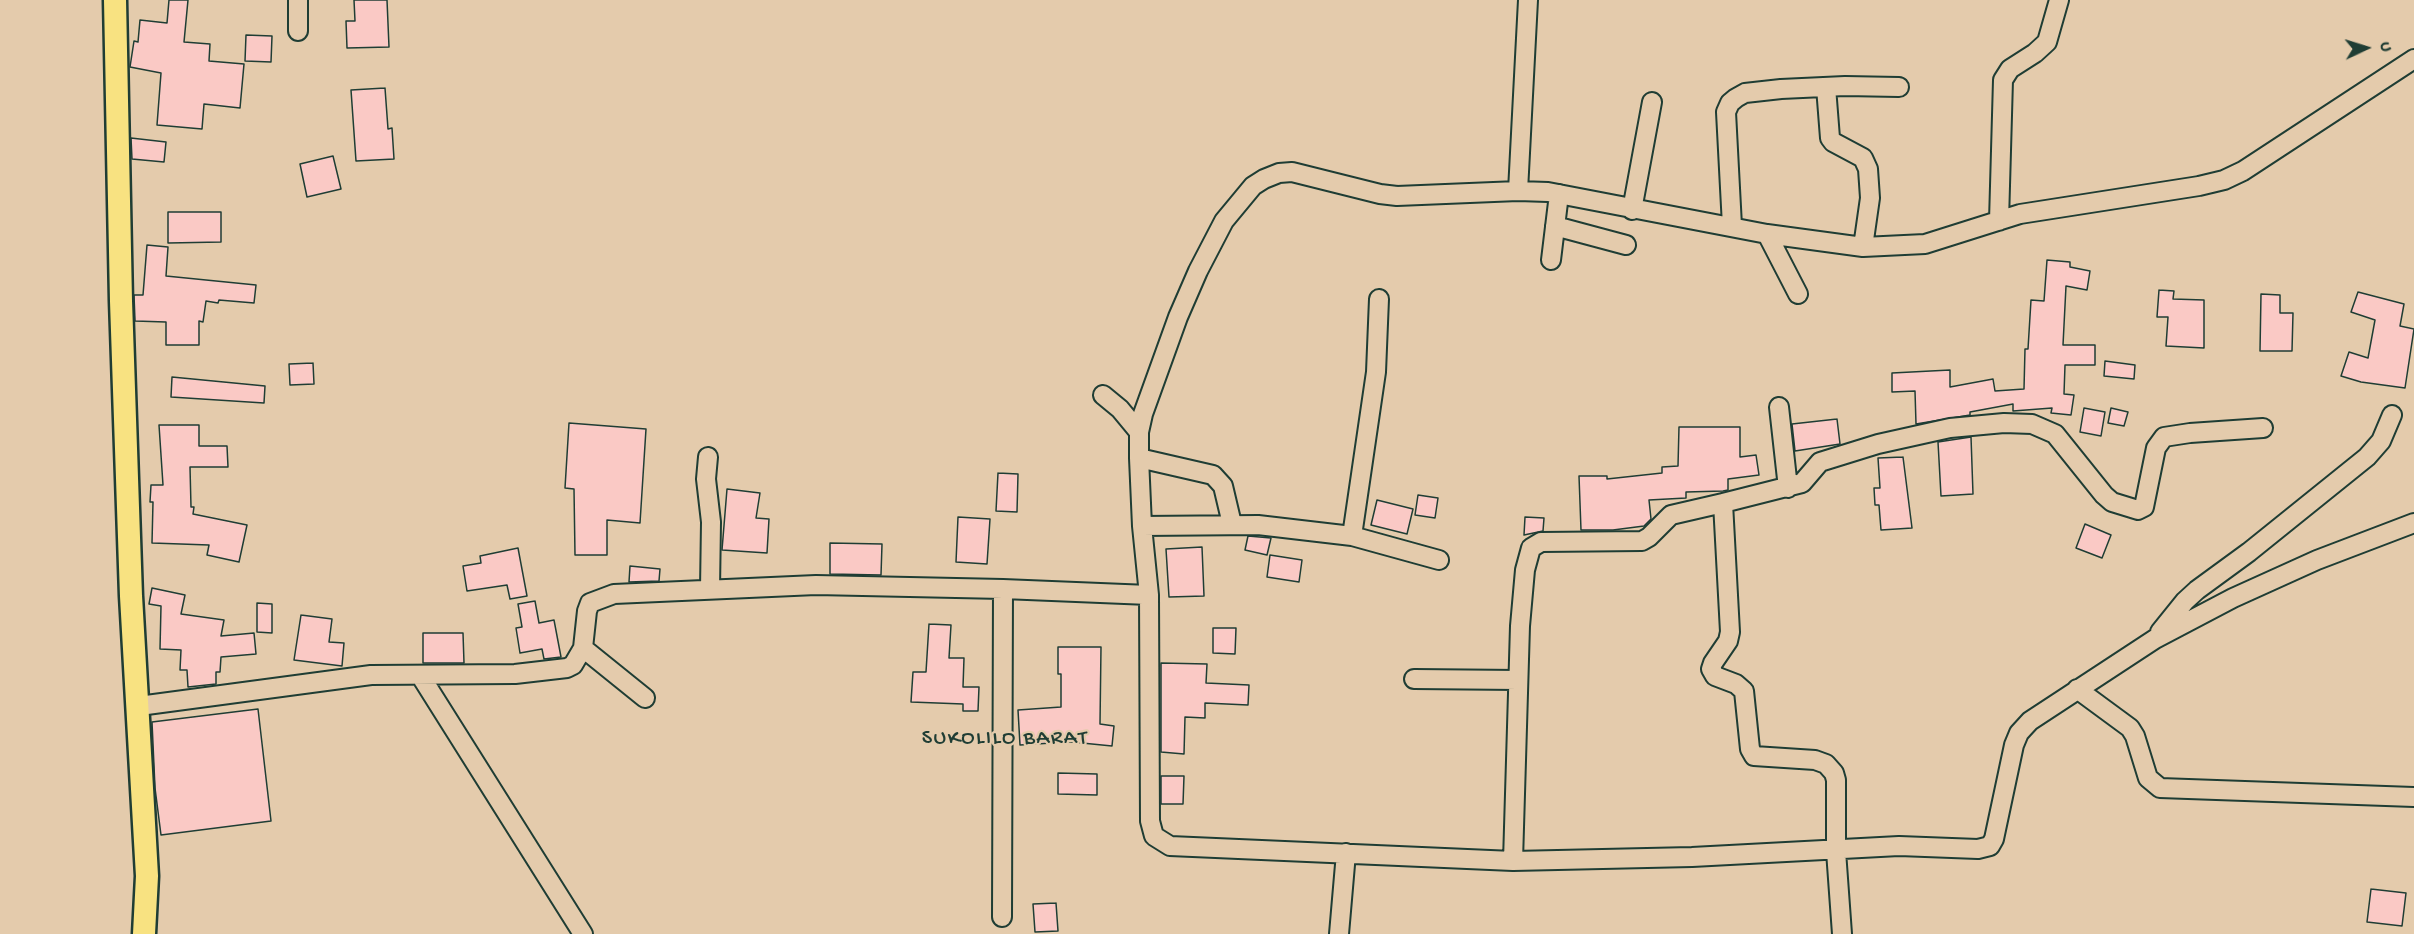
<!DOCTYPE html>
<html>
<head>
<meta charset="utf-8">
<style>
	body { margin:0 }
	#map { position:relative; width:2414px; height:934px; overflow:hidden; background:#e4cbac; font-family:"Gochi Hand",sans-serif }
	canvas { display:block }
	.north { position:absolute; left:2336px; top:18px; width:60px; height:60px; -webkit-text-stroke:4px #e4cbac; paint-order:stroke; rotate:86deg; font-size:16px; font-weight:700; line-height:24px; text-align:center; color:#1f3d34 }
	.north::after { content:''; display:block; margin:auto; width:21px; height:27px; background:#1f3d34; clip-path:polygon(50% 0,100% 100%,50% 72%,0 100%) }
</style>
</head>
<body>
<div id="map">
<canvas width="2414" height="934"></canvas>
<div class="north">U</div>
</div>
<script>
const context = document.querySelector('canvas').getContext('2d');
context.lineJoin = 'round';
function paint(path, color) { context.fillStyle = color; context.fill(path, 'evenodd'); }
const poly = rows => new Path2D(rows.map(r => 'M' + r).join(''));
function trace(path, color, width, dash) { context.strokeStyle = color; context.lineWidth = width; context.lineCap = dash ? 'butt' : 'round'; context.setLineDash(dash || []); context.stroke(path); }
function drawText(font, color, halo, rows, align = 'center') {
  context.font = font + ' "Gochi Hand",sans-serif'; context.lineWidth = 4.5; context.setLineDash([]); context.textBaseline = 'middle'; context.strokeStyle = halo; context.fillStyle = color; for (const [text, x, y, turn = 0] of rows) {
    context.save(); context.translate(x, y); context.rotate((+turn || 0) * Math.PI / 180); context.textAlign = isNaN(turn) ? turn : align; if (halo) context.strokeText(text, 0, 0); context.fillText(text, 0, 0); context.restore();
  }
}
const building = poly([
	[169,0,188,0,184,42,210,44,209,61,244,64,240,108,204,104,202,129,157,125,161,73,130,67,134,41,138,42,140,20,167,23,169,0],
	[354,0,387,0,389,47,347,48,346,21,355,21,354,0],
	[246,35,272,36,271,62,245,61,246,35],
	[385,88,388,129,392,128,394,159,356,161,351,90,385,88],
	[131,138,166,142,164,162,132,159,131,138],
	[333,156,341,189,307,197,300,164,333,156],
	[168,212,221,212,221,242,168,243,168,212],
	[147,245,168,247,166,276,256,285,254,303,219,300,218,303,206,301,203,322,199,321,199,345,166,345,166,322,135,321,134,295,143,295,147,245],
	[2047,260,2070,262,2070,267,2090,271,2087,290,2066,286,2063,345,2095,345,2095,365,2065,365,2064,394,2074,395,2071,415,2051,413,2052,408,2013,411,2013,404,1970,412,1970,415,1916,424,1915,391,1892,392,1892,373,1950,370,1950,387,1993,379,1995,391,2024,389,2025,349,2028,349,2031,300,2044,301,2047,260],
	[2159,290,2174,291,2173,299,2204,300,2204,348,2166,346,2168,317,2157,317,2159,290],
	[2358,292,2404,304,2400,326,2414,329,2405,388,2361,382,2341,376,2349,352,2368,358,2375,320,2351,312,2358,292],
	[2261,294,2280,295,2280,313,2293,313,2292,351,2260,351,2261,294],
	[2105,361,2135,365,2134,379,2104,376,2105,361],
	[313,363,314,384,290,385,289,364,313,363],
	[172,377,265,386,264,403,171,397,172,377],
	[2084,408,2105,412,2101,436,2080,432,2084,408],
	[2111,408,2128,412,2124,426,2108,423,2111,408],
	[1837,419,1840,444,1795,451,1792,424,1837,419],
	[569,423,646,429,640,523,607,520,607,555,575,555,574,489,565,488,569,423],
	[159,425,199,425,199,446,227,446,228,467,190,467,191,507,194,507,193,514,247,525,239,562,207,555,209,545,152,543,153,502,150,502,151,485,163,485,159,425],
	[1679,427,1740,427,1740,457,1756,455,1759,475,1728,479,1728,490,1723,491,1686,492,1686,498,1649,500,1651,519,1644,526,1613,530,1581,530,1579,476,1607,476,1607,479,1662,473,1662,467,1678,466,1679,427],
	[1971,437,1973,494,1941,496,1938,442,1971,437],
	[1903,457,1912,528,1881,530,1879,505,1875,505,1874,488,1880,488,1878,458,1903,457],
	[998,473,1018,474,1017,512,996,511,998,473],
	[727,489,760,493,756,518,769,519,767,553,722,550,727,489],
	[1418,495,1438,498,1435,518,1415,515,1418,495],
	[1377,500,1413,509,1407,534,1371,525,1377,500],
	[958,517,990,519,987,564,956,562,958,517],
	[1525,517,1544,518,1543,531,1524,535,1525,517],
	[2085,524,2111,535,2102,558,2076,548,2085,524],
	[1248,536,1271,538,1267,555,1245,550,1248,536],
	[830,543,882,544,881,575,830,574,830,543],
	[1202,547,1204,596,1169,597,1166,549,1202,547],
	[518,548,527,596,510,599,507,585,467,591,463,566,481,563,480,556,518,548],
	[1270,555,1302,560,1299,582,1267,577,1270,555],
	[630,566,660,569,659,581,629,582,630,566],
	[152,588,185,595,181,614,224,620,221,636,254,633,256,654,221,657,220,672,216,672,216,684,188,687,187,670,180,670,181,650,160,649,161,606,149,604,152,588],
	[535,601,539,623,554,620,561,657,544,659,542,649,520,653,516,628,522,627,518,604,535,601],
	[257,603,272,604,272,633,257,632,257,603],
	[301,615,332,619,329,642,344,643,342,666,294,660,301,615],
	[929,624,951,625,949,658,964,658,963,687,979,687,978,711,963,711,963,704,911,702,913,672,926,672,929,624],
	[1213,628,1236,628,1235,654,1213,653,1213,628],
	[423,633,463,633,464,663,423,663,423,633],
	[1058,647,1101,647,1100,724,1114,726,1112,746,1052,740,1052,743,1020,745,1018,710,1061,707,1061,674,1058,674,1058,647],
	[1161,663,1207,664,1206,683,1249,685,1248,705,1205,703,1205,718,1185,717,1184,754,1161,752,1161,663],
	[258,709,271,821,161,835,155,788,152,722,258,709],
	[1058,773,1097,774,1097,795,1058,794,1058,773],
	[1161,776,1184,776,1183,804,1161,804,1161,776],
	[2371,889,2406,893,2402,926,2367,922,2371,889],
	[1056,903,1058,931,1035,932,1033,904,1056,903]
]);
const minor = poly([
	[298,31,298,0],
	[1826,87,1830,138,1833,142,1863,158,1868,169,1870,198,1863,247],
	[1518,191,1528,0],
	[1632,210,1652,102],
	[1999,221,2003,80,2010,69,2035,53,2047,42,2059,0],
	[1555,226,1626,245],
	[1732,226,1726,112,1730,103,1736,98,1745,93,1781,89,1845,86,1899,87],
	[1767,234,1798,294],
	[1551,260,1559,194],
	[1103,395,1120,409,1139,432],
	[1779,407,1788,488],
	[708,457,706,479,711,522,710,589],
	[1139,458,1213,475,1223,486,1232,524],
	[1723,503,1802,483,1820,462,1878,444,1950,428,2004,423,2032,424,2055,434,2104,495,2112,502,2138,510,2144,507,2156,448,2164,437,2190,433,2263,428],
	[1142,526,1258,525,1352,536,1439,560],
	[1352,536,1376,372,1379,299],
	[1149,595,1150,821,1154,836,1170,846,1513,861,1692,857,1899,846,1978,849,1990,846,1994,839,2014,745,2019,733,2030,721,2155,639,2233,598,2317,560,2414,523],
	[2160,632,2185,601,2197,590,2249,552,2367,457,2381,441,2392,415],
	[583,648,645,698],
	[420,675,583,934],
	[1414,679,1518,680],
	[2077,689,2130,728,2135,736,2148,778,2160,788,2414,797],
	[139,706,371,675,515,674,567,668,573,665,583,648,587,611,590,603,614,594,816,585,1003,589,1149,595,1142,526,1139,458,1139,432,1143,414,1178,317,1198,271,1224,221,1253,186,1264,179,1279,173,1292,172,1380,194,1397,196,1518,191,1548,192,1767,234,1863,247,1925,244,2020,214,2199,186,2224,180,2243,171,2414,59],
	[1513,861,1520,626,1525,570,1531,548,1541,542,1642,541,1649,537,1671,515,1723,503,1730,632,1728,641,1713,663,1711,669,1715,676,1736,684,1744,691,1750,749,1754,756,1815,760,1826,764,1834,773,1836,780,1836,851,1842,934],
	[1002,917,1003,589],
	[1339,934,1346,853]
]);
const major = poly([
	[115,0,121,301,131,596,147,876,144,934]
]);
const quarterNames = [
	["SUKOLILO BARAT",1005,740]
];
paint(building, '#fac9c5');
trace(building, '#1f3d34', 1.5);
trace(minor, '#1f3d34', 22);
trace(major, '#1f3d34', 27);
trace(minor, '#e4cbac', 18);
trace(major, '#f8e281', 22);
context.letterSpacing = '1.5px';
drawText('22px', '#1f3d34', '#e4cbac', quarterNames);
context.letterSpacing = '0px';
</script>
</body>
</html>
